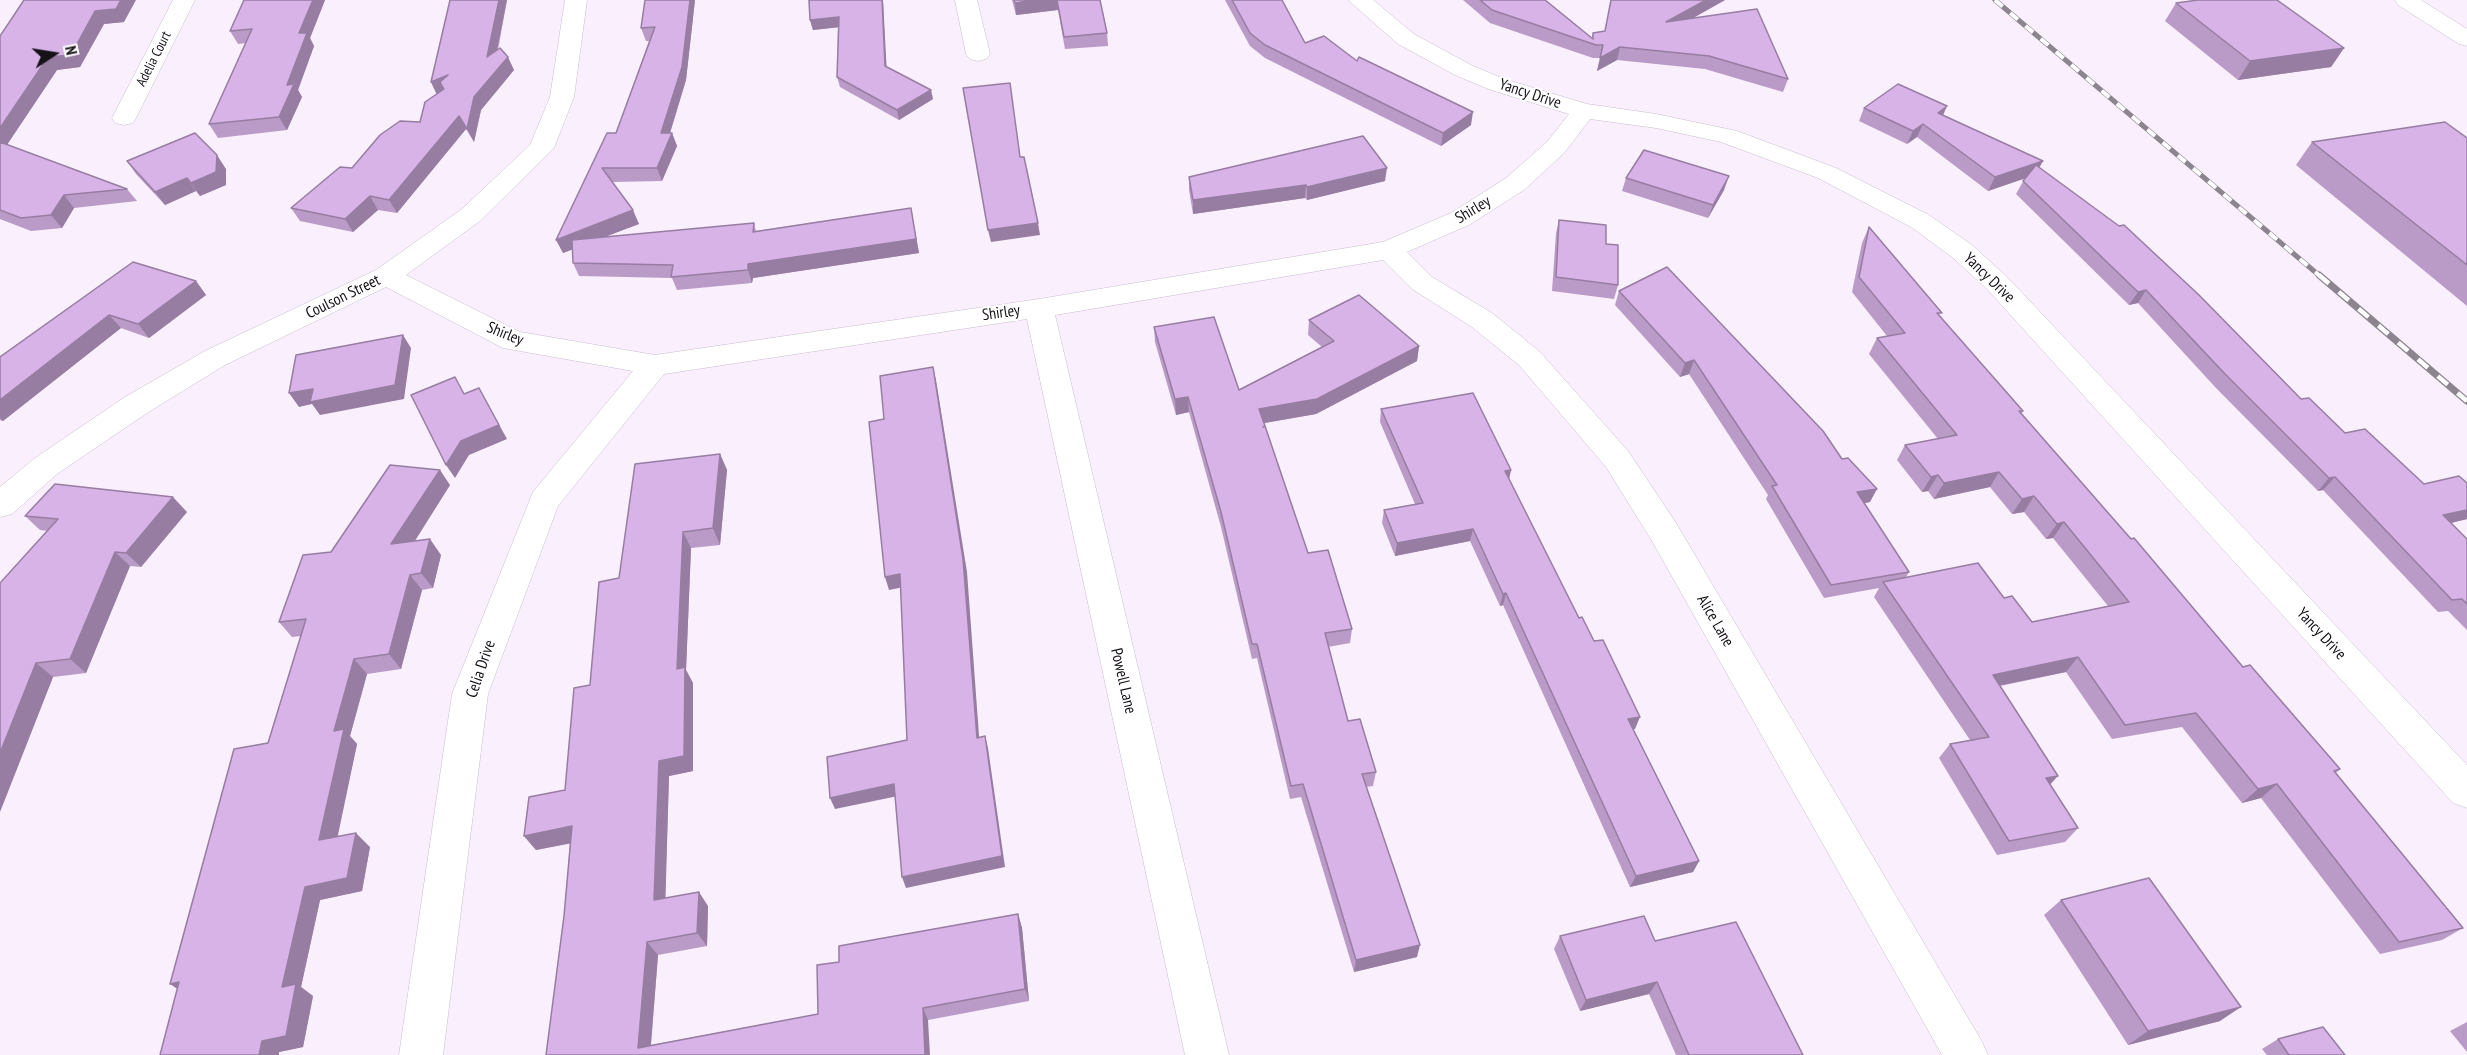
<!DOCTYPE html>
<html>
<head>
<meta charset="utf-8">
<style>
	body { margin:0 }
	#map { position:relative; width:2467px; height:1055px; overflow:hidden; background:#f9effd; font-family:"PT Sans Narrow",sans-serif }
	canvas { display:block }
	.north { position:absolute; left:24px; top:24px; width:60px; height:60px; -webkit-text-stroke:4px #fff; paint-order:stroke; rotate:78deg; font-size:16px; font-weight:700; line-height:24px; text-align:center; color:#161218 }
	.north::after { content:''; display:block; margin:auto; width:21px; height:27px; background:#161218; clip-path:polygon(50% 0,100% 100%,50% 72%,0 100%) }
</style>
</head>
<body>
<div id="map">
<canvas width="2467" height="1055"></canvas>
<div class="north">N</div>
</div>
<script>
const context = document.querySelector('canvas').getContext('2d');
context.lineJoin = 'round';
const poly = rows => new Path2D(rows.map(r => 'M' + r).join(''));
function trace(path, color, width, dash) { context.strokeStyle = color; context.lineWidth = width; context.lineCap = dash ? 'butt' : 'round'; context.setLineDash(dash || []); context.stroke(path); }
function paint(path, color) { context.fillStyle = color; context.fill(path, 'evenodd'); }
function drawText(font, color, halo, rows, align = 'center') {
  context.font = font + ' "PT Sans Narrow",sans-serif'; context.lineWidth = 4.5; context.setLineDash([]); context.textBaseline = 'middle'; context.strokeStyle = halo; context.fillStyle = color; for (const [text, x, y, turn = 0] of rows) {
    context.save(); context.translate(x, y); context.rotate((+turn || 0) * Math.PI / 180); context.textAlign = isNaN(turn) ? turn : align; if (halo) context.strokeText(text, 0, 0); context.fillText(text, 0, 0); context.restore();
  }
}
const street = poly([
	[173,0,195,0,136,118,133,123,124,125,115,123,112,118,173,0],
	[565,0,587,0,574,97,554,148,480,221,406,275,520,332,655,355,1039,299,1383,242,1451,213,1506,178,1547,142,1569,114,1488,89,1455,75,1398,44,1348,0,1373,0,1414,34,1471,65,1504,79,1587,104,1656,114,1737,131,1836,168,1929,215,1972,245,2007,277,2467,765,2467,808,2453,803,1987,289,1952,257,1911,227,1818,178,1721,142,1656,128,1590,119,1565,152,1524,190,1469,225,1407,252,1432,277,1492,313,1539,351,1628,451,1676,523,1981,1040,1988,1055,1942,1055,1652,541,1606,467,1519,365,1472,327,1412,289,1383,260,1055,315,1229,1055,1185,1055,1027,319,664,374,558,506,488,694,443,1055,399,1055,452,694,533,492,633,371,503,348,386,287,225,365,147,413,57,474,12,514,0,517,0,487,35,458,125,397,205,351,376,270,462,209,530,145,550,97,565,0],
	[955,0,977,0,990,54,986,59,978,61,970,59,966,54,955,0]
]);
const secondary = poly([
	[2395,0,2421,0,2467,29,2467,46,2459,44,2398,5,2395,0]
]);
const railFar1 = poly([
	[1995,0,2321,277]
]);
const rail = poly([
	[2319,275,2467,401]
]);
const wall = poly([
	[24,0,124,22,104,24,80,67,57,70,7,145,127,189,137,201,74,208,62,228,31,231,0,219,0,36],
	[244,0,325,0,310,38,314,46,298,90,302,97,287,130,218,138,209,124,246,43,238,44,230,31],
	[507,0,498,50,514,70,481,110,474,142,466,129,397,213,378,210,353,232,300,221,291,208,420,122,437,94,431,82],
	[645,0,695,0,686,80,670,133,672,133,677,146,662,181,612,182,639,224,603,237,754,223,756,231,911,208,919,253,753,278,752,283,677,290,672,278,579,276,573,263,573,249,563,253,616,133,649,41,646,41,641,28],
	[809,0,883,0,886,66,933,99,899,120,840,87,837,77,838,27,813,30,810,20],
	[1012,0,1100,0,1107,33,1108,46,1065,49,1058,10,1016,15],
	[1225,0,1282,0,1305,43,1357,61,1471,125,1441,146,1265,58,1250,46],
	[1463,0,1545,0,1592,38,1593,33,1605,31,1611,0,1725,0,1693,18,1788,79,1783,92,1705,69,1617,60,1597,71,1600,58,1593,58,1490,23],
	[2176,3,2344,48,2331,67,2238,80,2165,21],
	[1864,108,1943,115,2043,161,2039,168,2301,399,2345,433,2424,484,2467,519,2451,523,2467,539,2467,630,2448,611,2438,612,2323,490,2318,491,2216,388,2138,303,2129,305,2016,194,2025,178,1988,191,1917,137,1907,144,1859,121],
	[2467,138,2467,306,2296,165,2312,142],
	[127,161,226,169,226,185,200,196,196,191,165,205,136,174],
	[1189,177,1385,181,1307,200,1305,198,1193,214,1189,190],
	[1626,178,1724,190,1708,218,1622,191],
	[1559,220,1606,244,1618,285,1614,299,1552,291,1556,233],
	[1869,227,1940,317,2023,411,2021,414,2243,667,2340,769,2336,773,2463,928,2442,940,2380,954,2261,798,2242,803,2182,727,2112,739,2066,672,2000,686,2050,785,2078,828,2065,842,1997,855,1939,758,1950,744,1970,740,1874,597,1879,588,1824,598,1766,499,1768,495,1689,374,1680,377,1615,305,1619,291,1870,502,1864,503,1909,572,1906,577,2004,598,2032,622,2108,606,2053,538,2046,539,2024,512,2012,514,1990,487,1934,499,1928,491,1922,492,1897,460,1905,445,1938,439,1869,354,1877,338,1887,336,1852,292,1862,243],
	[196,281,206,295,149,338,121,328,3,421,0,420,0,357],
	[1309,320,1419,346,1417,361,1316,414,1264,423,1308,553,1352,629,1350,643,1328,647,1348,721,1376,772,1373,786,1366,787,1417,957,1354,972,1301,797,1290,799,1257,658,1252,659,1221,527,1189,412,1176,415,1155,342,1154,327,1239,390,1322,347,1308,335],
	[1381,409,1511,470,1509,479,1635,729,1632,729,1699,861,1693,872,1630,887,1503,605,1500,606,1470,541,1395,556,1382,523,1384,510,1415,504,1380,422],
	[720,454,727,470,720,545,691,548,686,670,693,683,693,771,669,776,665,898,708,906,707,946,658,955,651,1045,818,1014,839,962,1018,914,1022,928,1029,1001,928,1020,546,1055,564,916,570,843,536,850,524,836,565,790,590,685,619,578],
	[450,485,414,541,441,555,433,588,422,590,401,669,367,674,350,736,357,744,337,837,370,847,362,891,320,900,301,987,313,996,303,1047,279,1052,268,743,301,636,292,637,279,622,331,552],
	[187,512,141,567,130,566,86,673,53,677,3,804,48,531,40,530,25,516],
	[2061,900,2220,1021,2128,1045,2044,915],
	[1560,936,1655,941,1803,1055,1676,1055,1649,994,1580,1011,1554,949],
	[2467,1022,2467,1052,2450,1031],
	[2278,1039,2345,1055,2267,1055,2262,1049]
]);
const shadedWall = poly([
	[121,0,136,0,124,22,104,24,80,67,57,70,2,152,0,149,0,128,48,57,95,11],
	[313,0,325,0,310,38,314,46,298,90,302,97,287,130,279,117,299,33],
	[499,0,507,0,493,70,487,57],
	[690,0,695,0,686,80,666,146,661,133],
	[882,0,883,0,887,75,885,66],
	[1036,0,1057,0,1058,10,1016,15,1015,3],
	[1706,0,1725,0,1663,35,1666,22],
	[839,17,841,27,813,30,810,20],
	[1620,47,1617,60,1597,71,1600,58],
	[2344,48,2331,67,2238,80,2250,61],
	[508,57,514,70,481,110,474,142,467,129,474,97],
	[448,75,440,82,445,92,437,95,431,82],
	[931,90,933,99,899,120,897,110],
	[1947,106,1941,120,1938,113],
	[1473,112,1471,125,1441,146,1443,133],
	[459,116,466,129,397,213,389,200],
	[1923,124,1917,137,1907,144,1913,131],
	[672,133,677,146,662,181,657,168],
	[217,155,226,169,226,185,200,196,191,183],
	[2043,161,2035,175,1988,191,1995,177],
	[1387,168,1385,181,1307,200,1307,187],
	[1729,176,1724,190,1708,218,1713,205],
	[187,178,196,191,165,205,155,192],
	[1306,185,1305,198,1193,214,1193,200],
	[64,195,74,208,62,228,51,215],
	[370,196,378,210,353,232,345,219],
	[911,208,919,253,753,278,752,283,748,270,748,264],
	[633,210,639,224,563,253,556,240],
	[1038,223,1040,235,991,242,988,230],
	[196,281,206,295,149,338,138,324],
	[2146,290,2138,303,2129,305,2138,292],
	[109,315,121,328,3,421,0,418,0,400],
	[403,335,411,348,404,399,320,415,312,404,299,407,289,393],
	[1419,346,1417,361,1316,414,1259,424,1259,409],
	[1694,360,1689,374,1680,377,1685,363],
	[933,367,936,380,967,572,980,749,977,738],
	[479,388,507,439,469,455,455,478,446,465],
	[1188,397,1189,412,1176,415,1175,399],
	[720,454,727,470,720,545,713,528],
	[440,470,450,485,403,560,391,544],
	[1511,470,1508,483,1505,471],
	[1999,472,1990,487,1934,499,1944,483],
	[1938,475,1928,491,1922,492,1931,477],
	[2335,477,2323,490,2318,491,2329,478],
	[1877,489,1870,502,1850,506,1857,492],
	[2034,496,2024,512,2012,514,2022,499],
	[173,497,187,512,141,567,126,553],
	[2467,510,2467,519,2430,528,2443,515],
	[2064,522,2053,538,2046,539,2057,524],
	[1473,529,1470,541,1395,556,1397,543],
	[683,532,691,548,686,670,693,683,693,771,669,776,665,914,654,900,659,761,677,669],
	[430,539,441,555,433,588,421,573],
	[115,552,130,566,86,673,70,659],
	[900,574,904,587,889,590,885,577],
	[410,575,422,590,401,669,389,654],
	[1506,593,1503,605,1500,606,1503,594],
	[2078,657,2066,672,1982,689,1993,675],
	[354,659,367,674,350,736,357,744,334,854,319,840,334,731],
	[36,663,53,677,0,812,0,753],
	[1640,717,1635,729,1623,731,1628,719],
	[985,736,988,748,1005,867,906,888,902,877],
	[2058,776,2046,789,2046,778],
	[894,784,898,796,835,809,830,798],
	[2277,784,2261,798,2242,803,2258,789],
	[572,826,583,841,536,850,524,836],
	[356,833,370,847,362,891,320,900,301,987,313,996,303,1047,279,1052,279,1055,259,1055,262,1041,282,987,305,887],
	[1699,861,1693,872,1630,887,1636,876],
	[699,892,708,906,707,946,697,933],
	[1018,914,1022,928,1029,1001,1025,989],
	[647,942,658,955,650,1055,638,1048],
	[1420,945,1417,957,1354,972,1356,960],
	[179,982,188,996,170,984],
	[1657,982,1649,994,1580,1011,1586,1000],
	[2241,1007,2220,1021,2128,1045,2148,1031],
	[923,1008,928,1020,930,1055,925,1055]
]);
const building = poly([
	[24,0,121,0,116,9,95,11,71,55,48,57,0,128,0,36,24,0],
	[244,0,313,0,299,33,307,33,287,85,294,84,279,117,209,124,252,29,230,31,244,0],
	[450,0,499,0,487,57,500,48,508,57,474,97,467,129,459,116,389,200,370,196,345,219,291,208,340,167,352,168,380,135,400,121,420,122,425,102,444,89,440,82,448,75,431,82,450,0],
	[645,0,690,0,682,67,661,133,672,133,657,168,602,168,633,210,556,240,607,133,616,133,655,27,641,28,645,0],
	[809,0,882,0,885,66,931,90,897,110,837,77,839,17,810,20,809,0],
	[1014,0,1036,0,1015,3,1014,0],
	[1057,0,1100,0,1107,33,1064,37,1057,0],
	[1232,0,1282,0,1305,43,1324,36,1357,61,1359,57,1473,112,1443,133,1265,45,1250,33,1232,0],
	[1480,0,1545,0,1593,39,1593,33,1605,31,1611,0,1706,0,1666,22,1757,9,1788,79,1709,56,1620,47,1600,58,1603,45,1596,45,1492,10,1480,0],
	[2198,0,2277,0,2344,48,2250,61,2176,3,2198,0],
	[1010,83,1020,157,1024,157,1038,223,988,230,963,88,1010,83],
	[1898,84,1947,106,1938,113,2043,161,1995,177,1923,124,1913,131,1864,108,1898,84],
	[2445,122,2467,138,2467,265,2312,142,2445,122],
	[195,133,217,155,216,172,191,183,187,178,155,192,127,161,195,133],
	[1363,136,1387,168,1307,187,1306,185,1193,200,1189,177,1363,136],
	[0,142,127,189,64,195,51,215,21,218,0,210,0,142],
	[1644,150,1729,176,1713,205,1626,178,1644,150],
	[2036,165,2119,226,2124,225,2199,295,2301,399,2309,398,2345,433,2365,429,2424,484,2459,476,2467,483,2467,510,2443,515,2467,539,2467,604,2462,599,2452,600,2335,477,2329,478,2226,375,2146,290,2138,292,2023,181,2036,165],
	[911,208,916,239,748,264,748,270,671,277,673,265,573,263,572,240,754,223,753,232,911,208],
	[1559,220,1606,225,1606,244,1618,245,1618,285,1556,277,1559,220],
	[1869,227,1942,313,1937,313,2023,411,2019,411,2131,539,2134,538,2243,667,2250,665,2340,769,2334,771,2463,928,2399,942,2277,784,2258,789,2196,713,2125,725,2078,657,1993,675,2058,776,2046,778,2078,828,2009,841,1950,744,1989,737,1883,582,1978,563,2004,598,2012,596,2032,622,2129,602,2064,522,2057,524,2034,496,2022,499,1999,472,1944,483,1938,475,1931,477,1905,445,1957,435,1877,338,1905,333,1859,277,1869,227],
	[133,262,196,281,138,324,109,315,0,400,0,357,133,262],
	[1667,267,1823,431,1842,459,1848,458,1877,489,1857,492,1909,572,1831,585,1772,486,1777,485,1694,360,1685,363,1619,291,1667,267],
	[1359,295,1419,346,1317,399,1259,409,1265,426,1263,427,1265,426,1308,553,1328,550,1352,629,1325,633,1348,721,1360,719,1376,772,1362,774,1420,945,1356,960,1303,784,1291,786,1257,644,1252,644,1221,512,1188,397,1175,399,1154,327,1214,317,1239,390,1334,341,1309,320,1359,295],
	[403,335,395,385,310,402,313,389,289,393,296,355,403,335],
	[933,367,963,559,977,738,985,736,1002,856,902,877,894,784,830,798,827,757,907,740,900,574,885,577,869,422,884,419,880,376,933,367],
	[455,377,464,394,479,388,499,425,461,441,446,465,411,395,455,377],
	[1473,393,1511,470,1505,471,1579,618,1582,617,1594,641,1603,640,1640,717,1628,719,1699,861,1636,876,1506,593,1503,594,1473,529,1397,543,1384,510,1423,503,1381,409,1473,393],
	[720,454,713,528,683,532,677,669,685,667,684,756,659,761,654,900,699,892,697,933,647,942,638,1048,818,1014,817,965,839,962,839,946,1018,914,1025,989,923,1008,925,1055,546,1055,564,916,572,826,524,836,529,797,565,790,574,688,590,685,599,582,619,578,635,464,720,454],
	[390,465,440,470,391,544,430,539,421,573,410,575,389,654,354,659,334,731,344,729,319,840,356,833,347,878,305,887,282,987,296,984,286,1036,262,1041,259,1055,160,1055,179,982,170,984,234,749,268,743,306,619,279,622,303,555,331,552,390,465],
	[55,484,173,497,126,553,115,552,70,659,36,663,0,753,0,583,58,519,25,516,55,484],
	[2149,878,2241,1007,2148,1031,2061,900,2149,878],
	[1644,916,1655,941,1736,922,1803,1055,1689,1055,1657,982,1586,1000,1560,936,1644,916],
	[2323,1027,2345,1055,2289,1055,2278,1039,2323,1027]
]);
const farStreetnames = [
	["Adelia Court",154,59,-63]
];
const streetNames = [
	["Yancy Drive",1530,94,18],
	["Shirley",1473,210,-31],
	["Yancy Drive",1989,278,44],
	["Coulson Street",343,297,-26],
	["Shirley",1001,313,-8],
	["Shirley",505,334,22],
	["Alice Lane",1715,621,60],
	["Yancy Drive",2321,634,47],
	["Celia Drive",481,669,-71],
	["Powell Lane",1123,681,77]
];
trace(street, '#c9bcce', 1);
trace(secondary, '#c9bcce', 1);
paint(street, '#fff');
paint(secondary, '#fff');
trace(railFar1, '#8c858f', 5);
trace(rail, '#8c858f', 7);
trace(railFar1, '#fff', 4, [10]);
trace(rail, '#fff', 4.5, [13]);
paint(wall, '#ba9ac7');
paint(shadedWall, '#977da2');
paint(building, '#d8b3e7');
trace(building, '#977da2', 1.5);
drawText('14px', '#161218', '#fff', farStreetnames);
drawText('16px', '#161218', '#fff', streetNames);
</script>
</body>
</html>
